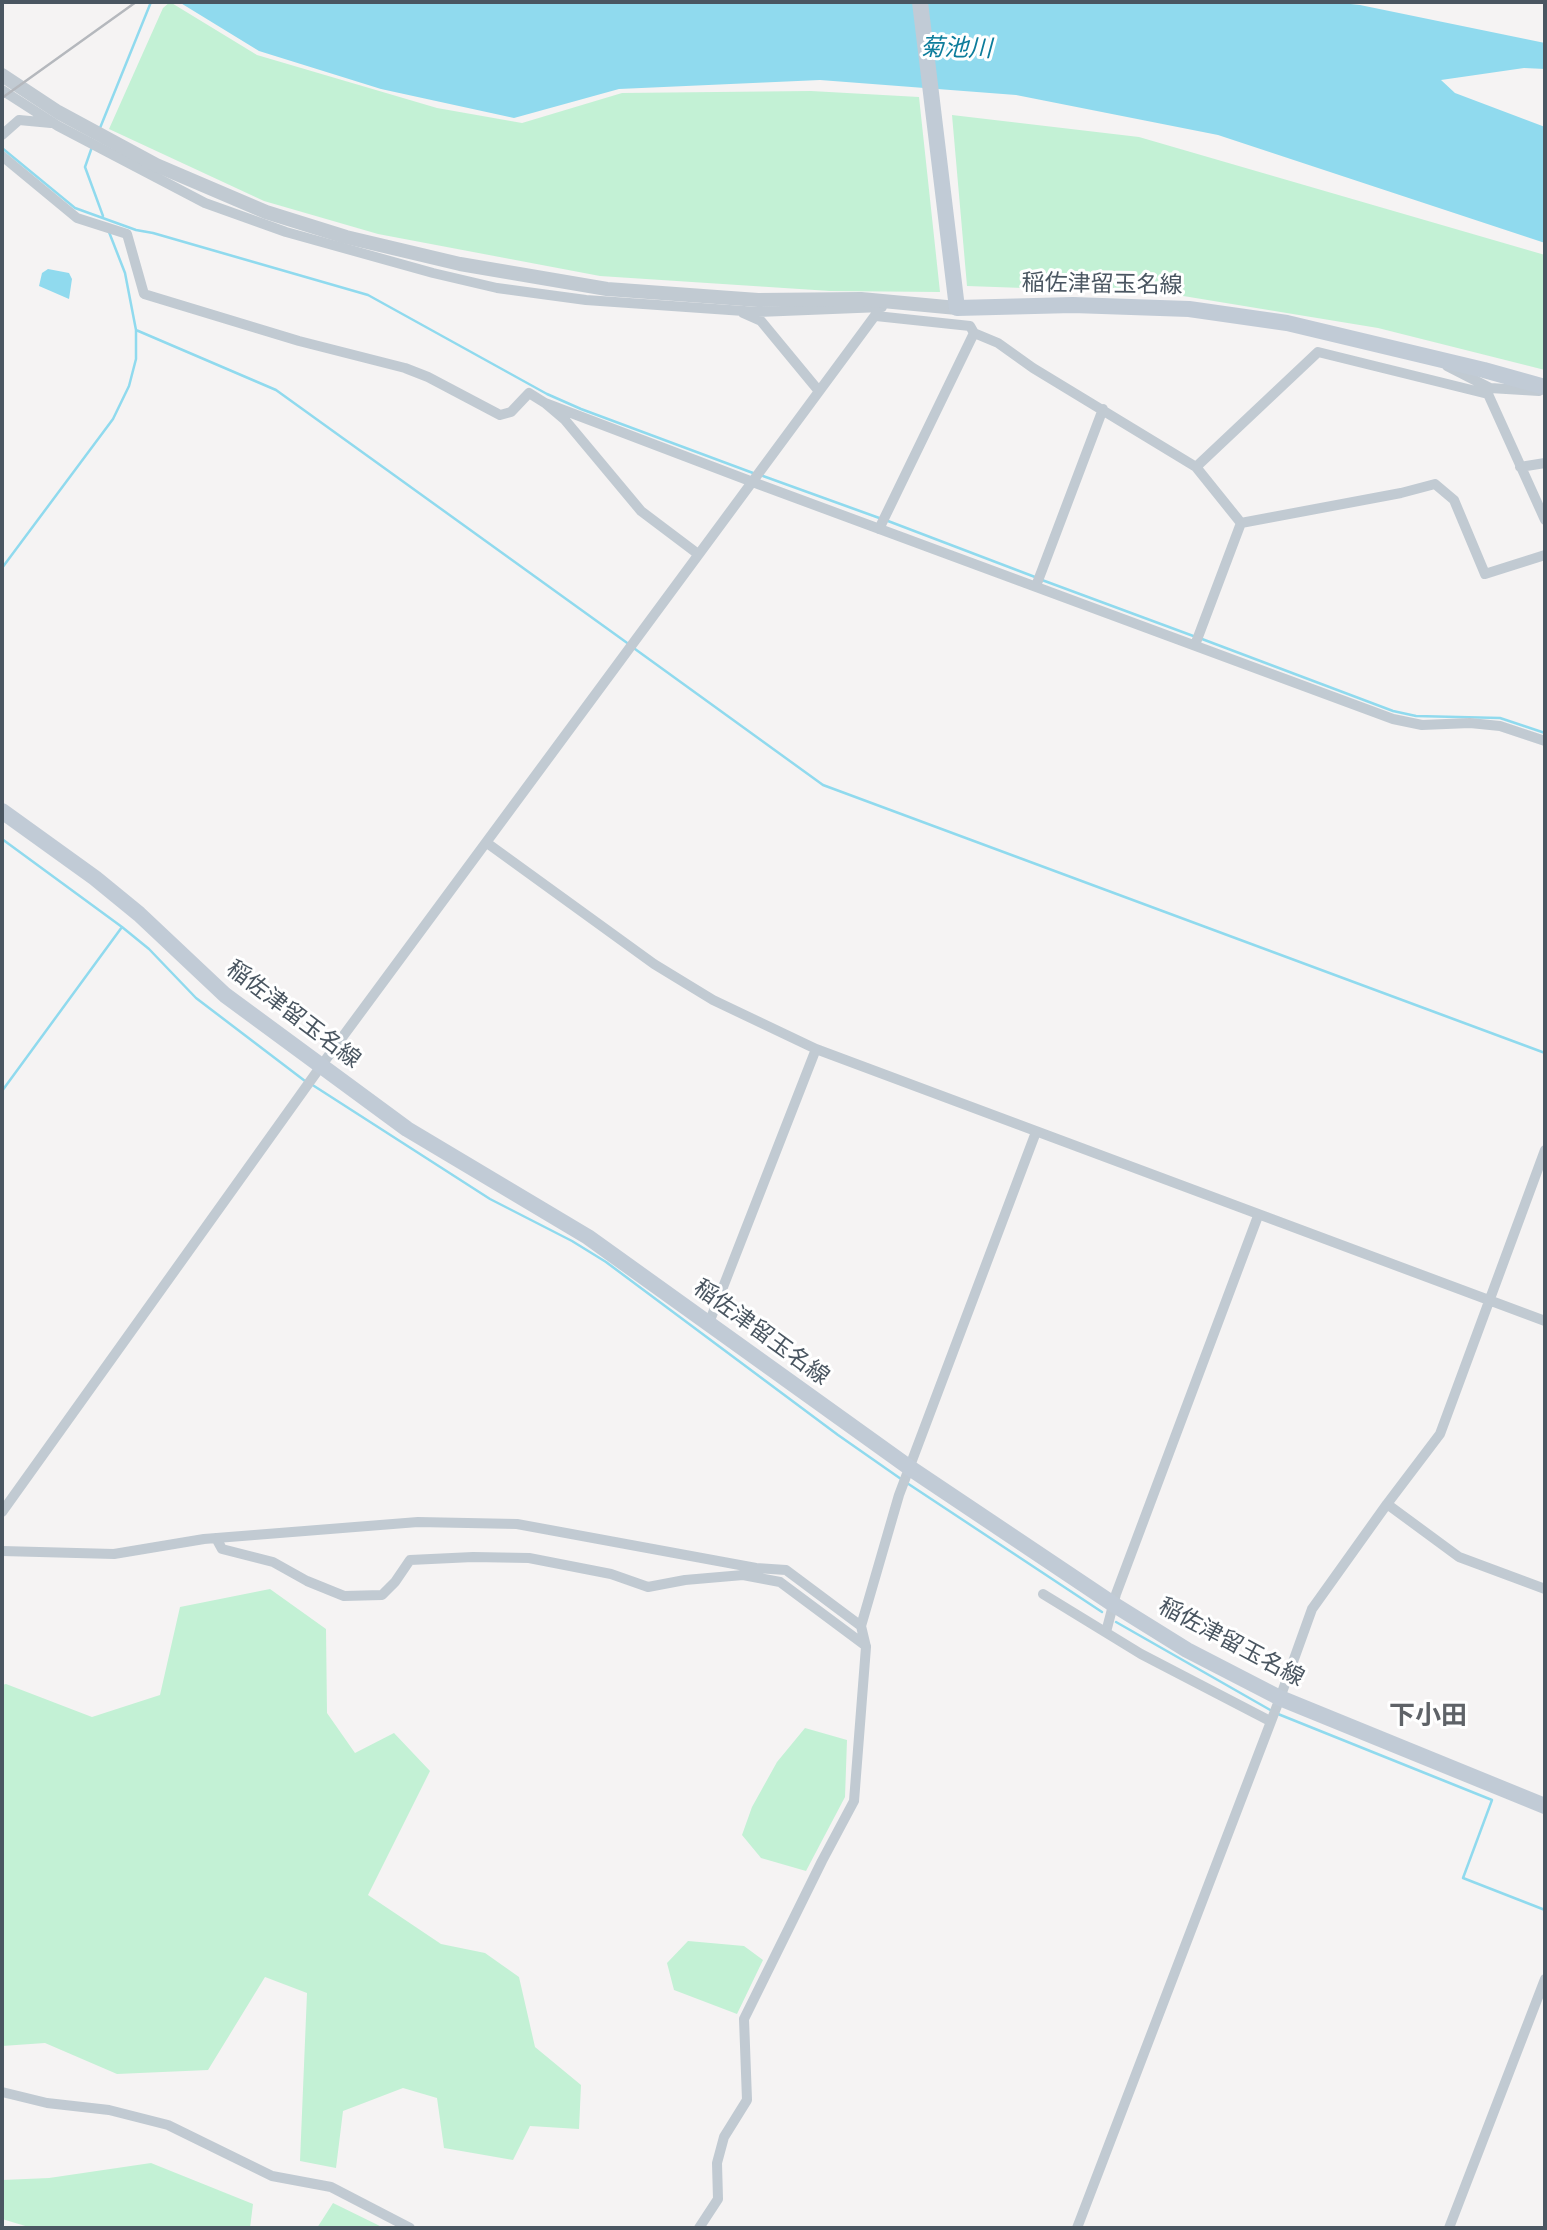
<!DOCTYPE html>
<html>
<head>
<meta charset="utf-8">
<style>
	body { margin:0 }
	#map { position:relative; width:1547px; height:2230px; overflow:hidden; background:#f5f3f3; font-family:Arial,sans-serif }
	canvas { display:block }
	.frame { position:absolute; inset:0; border:4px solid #4a5661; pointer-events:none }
</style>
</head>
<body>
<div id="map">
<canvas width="1547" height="2230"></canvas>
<div class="frame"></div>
</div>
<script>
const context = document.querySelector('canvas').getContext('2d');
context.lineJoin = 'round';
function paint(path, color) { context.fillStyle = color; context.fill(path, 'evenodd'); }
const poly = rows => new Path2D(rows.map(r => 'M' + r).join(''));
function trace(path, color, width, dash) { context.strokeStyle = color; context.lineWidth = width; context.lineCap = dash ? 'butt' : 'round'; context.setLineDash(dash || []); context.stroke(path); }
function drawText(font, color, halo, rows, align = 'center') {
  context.font = font + ' Arial,"Noto Sans JP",sans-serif'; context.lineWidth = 6; context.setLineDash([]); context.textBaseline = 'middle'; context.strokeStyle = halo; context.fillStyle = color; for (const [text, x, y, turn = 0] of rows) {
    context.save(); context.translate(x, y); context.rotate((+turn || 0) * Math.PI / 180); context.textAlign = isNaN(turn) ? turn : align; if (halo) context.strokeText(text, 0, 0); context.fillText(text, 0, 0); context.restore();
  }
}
const green = poly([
	[170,2,257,55,437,108,522,123,622,93,811,91,919,97,940,292,830,291,600,276,378,234,264,201,109,129,163,8],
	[952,115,1139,137,1545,255,1545,370,1378,328,1165,293,967,286],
	[270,1589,326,1629,327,1713,355,1753,394,1733,430,1771,368,1895,441,1944,485,1953,519,1977,535,2047,581,2085,579,2129,530,2126,513,2160,444,2148,437,2098,403,2088,343,2111,336,2168,300,2161,307,1993,265,1977,208,2070,117,2074,45,2043,2,2046,2,1685,6,1684,92,1717,160,1695,180,1607],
	[805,1728,847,1740,845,1797,806,1871,761,1858,742,1835,752,1807,777,1762],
	[688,1941,744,1946,763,1960,737,2014,674,1990,667,1963],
	[151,2163,253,2204,250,2228,32,2228,2,2219,2,2180,49,2178],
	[333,2203,384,2228,317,2228]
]);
const water = poly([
	[179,2,1332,2,1360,5,1545,43,1545,69,1524,68,1441,80,1455,93,1545,127,1545,243,1218,135,1016,95,820,80,619,89,514,118,381,89,259,51],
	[48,269,69,273,72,279,69,299,39,286,42,273]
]);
const stream = poly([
	[100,128,151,2],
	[92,147,85,167,103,216],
	[2,148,75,208,136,230,153,233,368,295,547,394,581,409,753,473],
	[136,330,276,390,630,645],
	[763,476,882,519],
	[888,521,1035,577],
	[2,568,113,419,129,386,136,359,136,330,125,273,109,232],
	[1042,580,1196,637],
	[1202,639,1393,711,1416,716,1500,718,1545,733],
	[635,649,823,785,1545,1053],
	[2,839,122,927,149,949,196,998,305,1081],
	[311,1084,490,1199,572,1241,606,1262,838,1435,901,1479],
	[2,1091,122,927],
	[907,1483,1102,1612],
	[1116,1622,1272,1711],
	[1278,1714,1492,1800,1463,1878,1545,1910]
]);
const minor = poly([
	[2,90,58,126,205,203,286,232,433,273,497,288,586,300,758,312,882,307],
	[2,135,19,120,51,123],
	[2,156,77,218,127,234,144,294,299,341,405,368,428,377,500,415,511,412,529,393,545,403,565,420,641,511,698,554],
	[743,313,761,321,818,390],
	[876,316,970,326,974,333,998,343,1033,368,1196,467,1241,523],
	[1447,366,1490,388,1488,394,1545,520],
	[1490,388,1539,391],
	[545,403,758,484,1393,719,1422,725,1470,723,1500,726,1545,741],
	[1196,467,1318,352,1488,394],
	[1520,467,1545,463],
	[1241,523,1401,493,1435,484,1454,500,1485,574,1545,555],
	[879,529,974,333],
	[1036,586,1103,409],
	[1195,645,1241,523],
	[487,843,654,964,713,1000,816,1049,1545,1321],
	[709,1323,816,1049],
	[1387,1504,1459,1557,1545,1589],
	[2,1512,321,1066,885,302],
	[216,1538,222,1549,273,1562,307,1581,344,1596,382,1595,395,1582,410,1560,473,1557,529,1558,611,1574,648,1587,685,1580,743,1575,780,1582,866,1646],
	[2,1551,114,1554,204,1539,418,1522,517,1524,756,1568,786,1570,861,1626],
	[1043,1594,1141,1654,1270,1721],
	[1106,1632,1116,1594,1258,1216],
	[2,2092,47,2103,109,2110,168,2125,272,2176,331,2187,410,2228],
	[699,2228,718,2199,717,2163,724,2137,747,2100,744,2019,822,1861,854,1801,866,1647,861,1626,899,1495,1036,1132],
	[1077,2228,1280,1698,1312,1609,1387,1504,1440,1434,1545,1150],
	[1449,2228,1545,1979]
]);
const tertiary = poly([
	[2,75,58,112,156,165,266,212,346,237,460,264,607,289,758,300,861,299,957,308]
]);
const secondary = poly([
	[920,2,957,308,1073,305,1189,309,1287,323,1484,370,1545,387],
	[2,811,95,878,139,914,225,995,407,1129,588,1237,910,1468,1113,1604,1187,1650,1280,1698,1545,1806]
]);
const rail = poly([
	[2,98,136,2]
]);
const streetNames = [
	["稲佐津留玉名線",1102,285,1],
	["稲佐津留玉名線",293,1015,37],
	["稲佐津留玉名線",761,1333,36],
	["稲佐津留玉名線",1231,1643,28]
];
const waterNames = [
	["菊池川",956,49,1]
];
const quarterNames = [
	["下小田",1428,1717]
];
paint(green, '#c3f1d5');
paint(water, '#90daee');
trace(stream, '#90daee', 2.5);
trace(minor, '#c1cad2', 10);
trace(tertiary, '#c1cad2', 14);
trace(secondary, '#c1cbd6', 16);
trace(rail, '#b5b8bd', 2.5);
drawText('23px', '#4a5661', '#fff', streetNames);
drawText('italic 24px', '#0c7c9b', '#fff', waterNames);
drawText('bold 26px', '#5f6368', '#fff', quarterNames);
</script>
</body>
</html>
